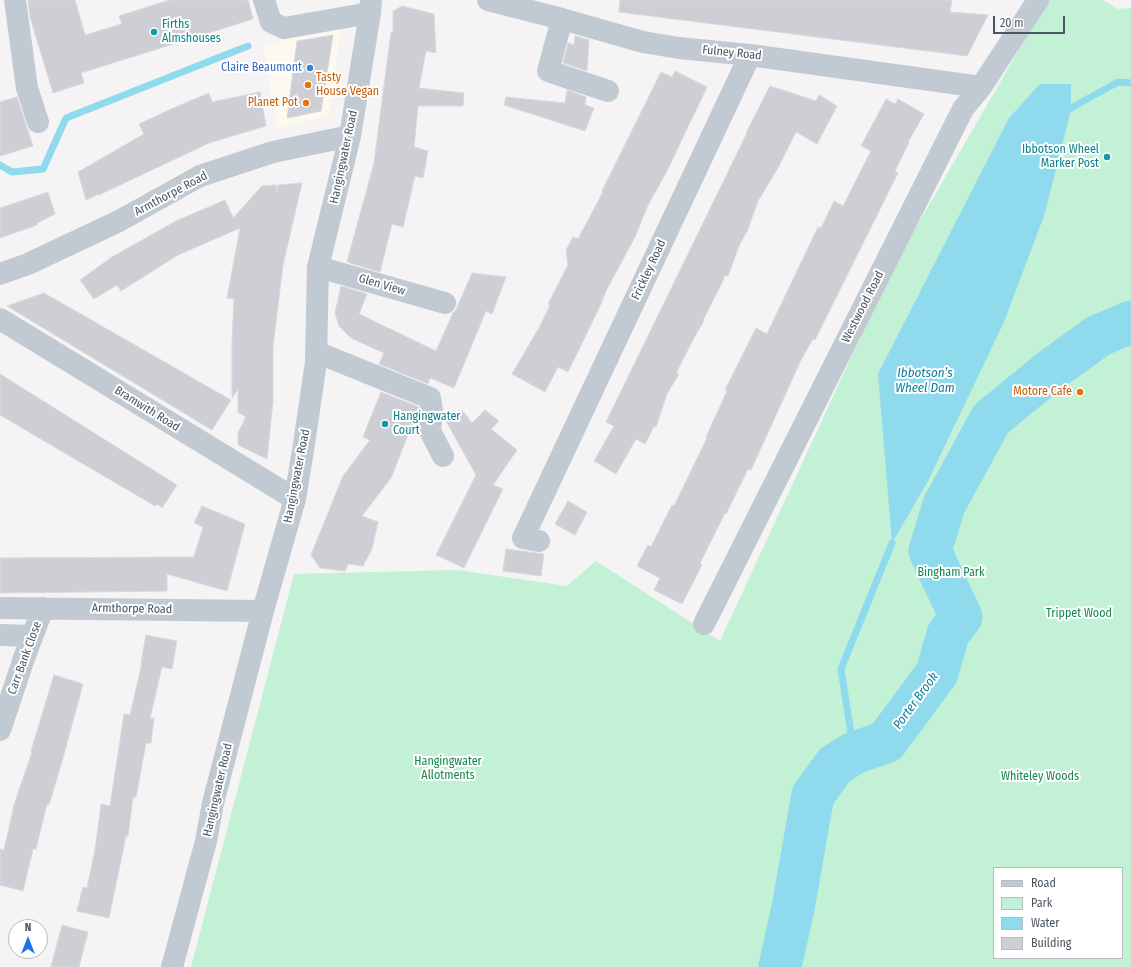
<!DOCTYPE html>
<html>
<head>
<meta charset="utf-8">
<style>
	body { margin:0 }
	#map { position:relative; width:1131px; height:967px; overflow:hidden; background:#f5f3f3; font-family:"Fira Sans Condensed",sans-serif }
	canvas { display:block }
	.legend { position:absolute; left:993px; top:867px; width:130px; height:92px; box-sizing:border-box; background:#fff; border:1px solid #b7bbc0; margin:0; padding:5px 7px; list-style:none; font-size:12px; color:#4a5661 }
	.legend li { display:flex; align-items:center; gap:8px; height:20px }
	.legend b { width:20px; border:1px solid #b7bbc0 }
	.north { position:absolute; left:8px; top:919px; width:40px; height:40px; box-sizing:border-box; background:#fff; border:1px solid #b7bbc0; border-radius:50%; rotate:0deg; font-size:11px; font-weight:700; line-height:16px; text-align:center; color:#4a5661 }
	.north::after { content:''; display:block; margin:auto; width:14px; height:18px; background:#1a73e8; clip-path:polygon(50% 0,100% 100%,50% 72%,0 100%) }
	.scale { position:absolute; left:993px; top:16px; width:72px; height:18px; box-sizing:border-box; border:2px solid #4a5661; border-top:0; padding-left:5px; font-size:12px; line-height:14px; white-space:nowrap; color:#4a5661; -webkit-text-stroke:3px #fff; paint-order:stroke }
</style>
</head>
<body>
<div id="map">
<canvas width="1131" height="967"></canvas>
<ul class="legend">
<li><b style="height:5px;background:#c1cad2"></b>Road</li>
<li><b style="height:11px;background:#c3f1d5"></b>Park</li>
<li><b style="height:11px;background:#90daee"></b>Water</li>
<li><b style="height:11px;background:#cdcfd5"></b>Building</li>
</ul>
<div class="north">N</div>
<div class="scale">20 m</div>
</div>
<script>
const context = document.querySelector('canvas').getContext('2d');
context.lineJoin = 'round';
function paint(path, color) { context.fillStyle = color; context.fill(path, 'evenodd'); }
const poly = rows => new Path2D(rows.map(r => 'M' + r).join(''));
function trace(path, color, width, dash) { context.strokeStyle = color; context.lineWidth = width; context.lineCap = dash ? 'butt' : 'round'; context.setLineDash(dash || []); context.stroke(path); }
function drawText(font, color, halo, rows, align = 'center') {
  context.font = font + ' "Fira Sans Condensed",sans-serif'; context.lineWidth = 4; context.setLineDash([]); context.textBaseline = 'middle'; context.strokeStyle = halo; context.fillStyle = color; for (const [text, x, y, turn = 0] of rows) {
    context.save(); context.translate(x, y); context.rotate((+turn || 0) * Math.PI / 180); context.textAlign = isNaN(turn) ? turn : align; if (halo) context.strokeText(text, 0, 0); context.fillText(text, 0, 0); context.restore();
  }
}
const commercial = poly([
	[341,29,329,116,277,128,263,45]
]);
const green = poly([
	[1048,0,1103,0,1118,9,1131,8,1131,967,191,967,294,574,457,570,567,586,596,561,720,641,893,267],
	[994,868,1122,868,1122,958,994,958]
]);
const water = poly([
	[1040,84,1071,84,1071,110,1044,216,1004,322,928,481,892,543,878,374,1009,118]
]);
const stream = poly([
	[1071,108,1118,82,1131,83],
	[0,165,12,172,43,169,66,118,248,46],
	[854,753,841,669,892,543]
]);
const river = poly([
	[780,967,793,908,813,795,835,765,854,753,886,742,937,673,948,634,961,617,930,551,944,505,991,419,1047,373,1098,336,1131,322]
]);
const building = poly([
	[28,0,75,0,85,35,122,24,119,16,170,0,248,0,253,19,81,73,84,83,53,93,30,17,28,0],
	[620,0,952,0,950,12,988,15,967,56,619,12,620,0],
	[402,6,434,14,436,53,426,51,419,88,464,93,463,106,418,106,414,147,428,151,423,178,415,176,403,227,392,224,380,272,347,262,374,163,391,32,393,32,393,11,402,6],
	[333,35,321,111,287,118,297,41,333,35],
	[575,36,589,40,587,71,563,63,568,43,574,45,575,36],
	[675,71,707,87,666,173,648,205,635,237,606,291,601,304,568,372,558,367,545,392,512,374,540,326,550,305,548,304,568,265,566,250,573,237,578,239,603,192,602,191,661,72,672,77,675,71],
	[770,86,816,101,819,95,837,106,817,144,796,132,779,166,758,201,748,229,739,246,728,276,725,275,722,283,703,320,704,321,695,336,676,373,679,374,667,394,656,427,654,426,645,444,636,439,616,474,594,461,614,426,606,422,747,133,746,133,770,86],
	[567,90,586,97,585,105,594,108,585,131,504,105,506,97,565,103,567,90],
	[260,92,266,126,209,143,99,195,99,194,86,200,78,172,144,134,139,124,171,109,209,93,212,102,260,92],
	[17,97,33,146,0,156,0,102,17,97],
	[886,99,895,104,898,99,924,114,908,142,909,142,895,171,898,173,815,340,813,339,801,360,751,470,748,469,726,514,725,513,700,563,702,565,682,604,654,590,660,578,637,566,648,545,651,547,672,505,674,506,707,438,706,437,727,391,725,390,756,328,767,334,818,227,821,228,834,201,843,206,871,151,861,146,886,99],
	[302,183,283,265,273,346,273,401,267,459,238,445,238,433,246,417,238,412,238,389,232,398,232,341,234,299,227,298,240,228,178,255,121,291,117,285,94,299,80,280,112,257,176,221,225,200,233,218,262,186,276,185,277,192,278,185,302,183],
	[48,192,55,214,37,223,37,225,0,238,0,208,48,192],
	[472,273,506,277,492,314,486,311,454,388,430,378,428,384,379,364,384,353,351,338,339,326,335,313,341,286,367,294,359,314,436,351,453,313,456,310,472,273],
	[44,293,231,400,212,430,7,306,44,293],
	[0,374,177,485,162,508,157,504,155,506,0,415,0,374],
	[381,392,419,407,391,478,362,516,378,522,372,549,363,566,348,564,345,571,320,568,311,555,343,476,370,440,363,437,381,392],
	[462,410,472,423,485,410,499,421,491,429,517,450,493,485,503,489,464,568,436,555,476,475,446,421,462,410],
	[568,501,587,512,575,535,555,524,568,501],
	[202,506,245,524,227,591,167,574,167,591,0,593,0,558,194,557,203,527,194,523,202,506],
	[506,549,544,554,541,576,503,571,506,549],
	[146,635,177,641,172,669,162,667,150,718,154,718,151,743,146,743,136,797,133,797,128,836,126,836,109,918,77,911,83,887,87,888,95,850,101,804,110,806,124,714,130,715,142,663,141,663,146,635],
	[54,675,83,684,63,758,49,805,47,804,36,849,33,849,23,891,0,885,0,849,4,850,14,805,32,752,31,751,54,675],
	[62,925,88,932,79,967,51,967,62,925]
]);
const minor = poly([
	[15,0,27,88,38,122],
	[264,0,271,22,284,28,370,13],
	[488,0,562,19,643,42,679,48,750,55,981,87],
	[562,19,548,71,608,91],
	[318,267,445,303],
	[0,274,28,264,119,221,200,176,273,152,350,136],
	[0,319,295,499],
	[316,352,430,398,432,411,430,431,443,456],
	[539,541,523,538,750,55],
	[0,608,263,611],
	[704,624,963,109,981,87,1038,0],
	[0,635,32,636],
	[0,730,24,658,43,608],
	[172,967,206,841,213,803,263,611,295,499,304,444,316,362,318,267,350,136,370,13,371,0]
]);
const markers = [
	[154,32,4,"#0f9aa8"],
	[310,68,4,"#3f7fe0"],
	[308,85,4,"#e8710a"],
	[306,103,4,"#e8710a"],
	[1107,157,4,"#0f9aa8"],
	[1080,392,4,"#e8710a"],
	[385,424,4,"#0f9aa8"]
];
const cultureNames = [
	["Firths",162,25],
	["Almshouses",162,39],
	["Ibbotson Wheel",1099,150,"right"],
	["Marker Post",1099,164,"right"],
	["Hangingwater",393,417],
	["Court",393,431]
];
const streetNames = [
	["Fulney Road",732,53,6],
	["Hangingwater Road",344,157,-78],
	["Armthorpe Road",171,194,-28],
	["Frickley Road",649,270,-65],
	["Glen View",382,285,16],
	["Westwood Road",863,307,-63],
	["Bramwith Road",147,409,32],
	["Hangingwater Road",297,476,-79],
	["Armthorpe Road",132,609,1],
	["Carr Bank Close",25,658,-70],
	["Hangingwater Road",218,790,-77]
];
const shopNames = [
	["Claire Beaumont",302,68]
];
const foodNames = [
	["Tasty",316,78,"left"],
	["House Vegan",316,92,"left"],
	["Planet Pot",298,103],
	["Motore Cafe",1072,392]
];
const parkNames = [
	["Bingham Park",951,573],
	["Trippet Wood",1079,614],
	["Hangingwater",448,762],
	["Allotments",448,776],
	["Whiteley Woods",1040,777]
];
const waterNames = [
	["Ibbotson’s",925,373],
	["Wheel Dam",925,388],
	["Porter Brook",916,701,-54]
];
paint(commercial, '#fdf9ef');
paint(green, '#c3f1d5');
paint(water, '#90daee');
trace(stream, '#90daee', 7);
trace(river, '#90daee', 43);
paint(building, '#cdcfd5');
trace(building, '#d7d9de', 1);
trace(minor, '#c1cad2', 22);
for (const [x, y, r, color] of markers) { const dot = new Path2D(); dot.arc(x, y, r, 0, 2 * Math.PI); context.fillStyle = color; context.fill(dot); trace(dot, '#fff', 1.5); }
drawText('12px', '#0d838f', '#fff', cultureNames, 'left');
drawText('12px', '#4a5661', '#fff', streetNames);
drawText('12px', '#366cbe', '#fff', shopNames, 'right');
drawText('12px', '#c56008', '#fff', foodNames, 'right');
drawText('12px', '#17864f', '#fff', parkNames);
drawText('italic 13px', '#0c7c9b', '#fff', waterNames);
</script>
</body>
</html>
